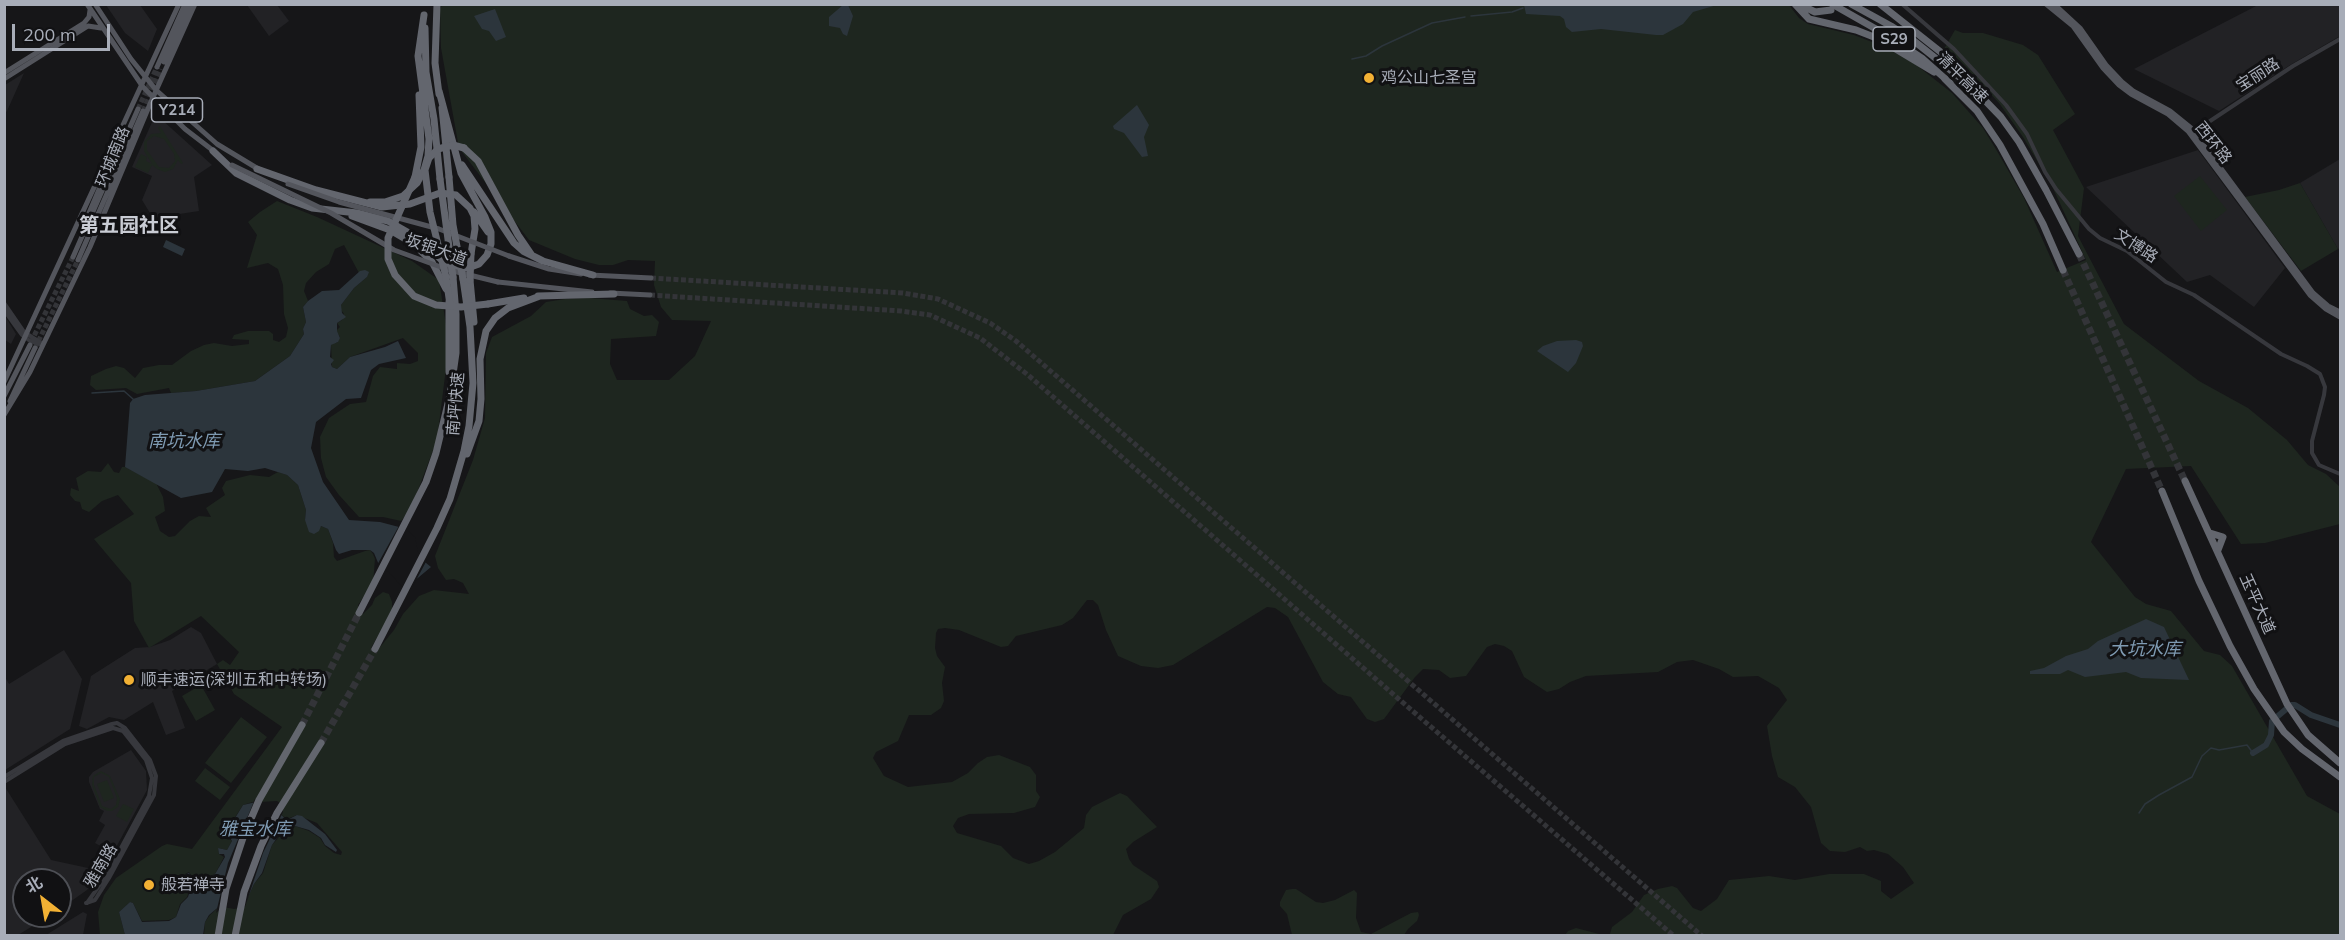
<!DOCTYPE html>
<html>
<head>
<meta charset="utf-8">
<style>
	body { margin:0 }
	#map { position:relative; width:2345px; height:940px; overflow:hidden; background:#161618; font-family:Mulish,"Noto Sans SC",sans-serif }
	canvas { display:block }
	.frame { position:absolute; inset:0; border:6px solid #a8adb8; pointer-events:none }
	.north { position:absolute; left:12px; top:868px; width:60px; height:60px; box-sizing:border-box; background:#111113; border:2px solid #4d4f55; border-radius:50%; rotate:329deg; font-size:16px; font-weight:700; line-height:24px; text-align:center; color:#a8adb8 }
	.north::after { content:''; display:block; margin:auto; width:21px; height:27px; background:#f2b134; clip-path:polygon(50% 0,100% 100%,50% 72%,0 100%) }
	.scale { position:absolute; left:12px; top:24px; width:98px; height:27px; box-sizing:border-box; border:3px solid #a8adb8; border-top:0; padding-left:8px; font-size:18px; line-height:21px; white-space:nowrap; color:#a8adb8; -webkit-text-stroke:4px #111113; paint-order:stroke }
</style>
</head>
<body>
<div id="map">
<canvas width="2345" height="940"></canvas>
<div class="frame"></div>
<div class="north">北</div>
<div class="scale">200 m</div>
</div>
<script>
const context = document.querySelector('canvas').getContext('2d');
context.lineJoin = 'round';
function paint(path, color) { context.fillStyle = color; context.fill(path, 'evenodd'); }
const poly = rows => new Path2D(rows.map(r => 'M' + r).join(''));
function trace(path, color, width, dash) { context.strokeStyle = color; context.lineWidth = width; context.lineCap = dash ? 'butt' : 'round'; context.setLineDash(dash || []); context.stroke(path); }
function drawText(font, color, halo, rows, align = 'center') {
  context.font = font + ' Mulish,"Noto Sans SC",sans-serif'; context.lineWidth = 6; context.setLineDash([]); context.textBaseline = 'middle'; context.strokeStyle = halo; context.fillStyle = color; for (const [text, x, y, turn = 0] of rows) {
    context.save(); context.translate(x, y); context.rotate((+turn || 0) * Math.PI / 180); context.textAlign = isNaN(turn) ? turn : align; if (halo) context.strokeText(text, 0, 0); context.fillText(text, 0, 0); context.restore();
  }
}
const built = poly([
	[106,5,140,5,157,29,148,51,125,33],
	[247,5,277,5,289,21,269,36],
	[2258,5,2340,5,2340,36,2290,65,2219,111,2134,69],
	[24,73,7,111,5,113,5,85],
	[161,119,212,165,194,177,199,211,153,218,142,200,152,176,132,167,153,120],
	[2198,150,2285,268,2254,307,2210,275,2187,282,2086,187],
	[2340,159,2340,248,2338,249,2300,183],
	[5,316,16,334,11,344,5,340],
	[191,627,201,633,217,664,172,691,185,728,166,735,153,702,124,720,109,717,87,729,79,726,91,676,135,648,150,647,170,640],
	[64,650,82,679,70,729,5,770,5,677,9,684],
	[131,750,146,771,147,790,113,853,95,843,105,825,99,821,104,811,100,809,89,782,89,777,93,772],
	[5,787,51,860,102,871,87,890,60,909,60,880,24,880,24,916,49,916,18,935,5,935],
	[83,912,87,914,83,935,46,935]
]);
const green = poly([
	[442,5,1789,5,1799,18,1808,24,1854,35,1885,47,1915,64,1952,93,1983,128,1997,151,2024,198,2057,272,2086,260,2051,184,2023,137,1999,103,1971,73,1944,49,1955,30,1963,33,1983,33,2023,45,2038,55,2075,114,2053,130,2084,188,2078,236,2124,324,2199,381,2248,408,2287,440,2308,465,2326,474,2340,487,2340,524,2265,543,2241,544,2191,466,2126,469,2091,542,2135,597,2146,604,2171,611,2204,651,2220,655,2232,666,2307,796,2340,814,2340,935,1565,935,1568,931,1576,928,1603,935,1610,934,1612,927,1632,912,1644,895,1658,889,1672,886,1677,888,1693,908,1701,911,1717,899,1729,880,1769,876,1795,880,1829,874,1864,874,1881,881,1881,891,1891,899,1914,883,1903,867,1888,854,1874,850,1867,851,1860,847,1845,852,1830,851,1821,843,1811,807,1795,787,1778,777,1772,756,1767,726,1787,700,1779,688,1758,676,1733,677,1719,669,1693,660,1677,662,1658,672,1586,676,1570,682,1559,689,1547,692,1524,677,1512,651,1504,646,1495,644,1487,647,1466,676,1450,678,1439,670,1423,669,1415,677,1384,719,1375,722,1367,719,1351,697,1338,694,1323,682,1288,617,1275,608,1267,607,1173,665,1158,668,1141,666,1118,656,1106,630,1098,605,1093,600,1087,600,1073,618,1062,625,1016,636,1008,646,1001,647,959,630,945,628,938,629,936,633,935,648,937,656,945,667,942,683,944,701,941,708,931,715,909,715,898,741,876,752,873,758,884,776,908,787,952,782,968,773,978,763,987,757,999,755,1030,767,1036,775,1036,791,1040,797,1035,807,1014,813,969,814,958,818,953,826,957,833,1001,846,1013,858,1029,864,1039,861,1055,852,1072,838,1084,828,1086,815,1092,807,1120,793,1127,796,1157,827,1133,842,1126,849,1129,859,1133,865,1157,881,1159,887,1151,899,1123,915,1113,935,204,935,205,922,210,915,222,904,245,904,254,884,263,873,272,845,286,829,295,826,309,831,320,838,325,846,334,853,341,855,342,852,317,823,297,815,287,819,268,805,256,801,243,805,228,828,229,838,232,841,227,850,218,848,219,854,224,857,215,874,203,879,200,876,193,878,189,872,185,874,189,891,187,897,180,904,176,917,169,920,142,921,133,903,130,902,119,912,125,935,100,935,98,912,104,895,116,878,162,846,167,844,192,849,282,727,234,694,217,664,223,660,230,665,239,652,201,616,149,648,134,621,131,583,94,539,134,514,118,495,102,501,89,512,82,509,80,502,75,501,70,495,71,488,79,491,76,478,88,471,101,472,108,463,114,472,119,473,122,467,125,467,156,483,163,497,165,511,155,517,160,531,169,537,175,536,190,521,199,516,211,517,206,508,225,495,222,488,226,481,250,475,269,477,278,472,287,475,298,485,306,510,305,520,315,531,321,526,328,529,333,543,334,557,337,561,365,551,370,550,373,554,375,559,373,583,358,605,359,613,363,614,372,605,375,598,383,592,389,594,392,602,392,612,371,648,376,652,394,630,403,614,419,596,434,590,469,594,463,583,454,579,446,580,438,568,435,556,473,460,485,418,486,353,492,337,531,316,546,302,565,299,590,298,627,301,630,309,644,316,652,315,659,322,656,336,611,339,610,364,617,380,669,380,695,356,711,321,672,320,661,307,654,285,655,261,628,260,613,265,599,265,575,259,529,240,459,148,441,48,440,9],
	[160,126,183,163,181,164,178,160,173,169,165,172,157,169,152,165,148,173,135,167,141,154,147,157,146,161,152,164,144,151,144,142,151,134,161,133,158,128],
	[154,136,164,139,174,154,175,161,169,168,159,167,147,150,147,141],
	[2200,176,2227,210,2201,231,2174,196],
	[2300,183,2338,249,2301,271,2245,197,2279,190],
	[277,201,317,217,412,261,439,280,449,344,437,440,418,490,406,515,401,521,383,517,359,517,339,495,326,477,321,458,320,437,329,418,350,404,366,402,373,376,380,367,397,369,397,363,410,364,418,361,418,353,403,338,350,357,337,369,332,367,331,345,335,342,337,343,340,337,336,331,340,327,337,323,342,320,344,314,341,310,341,305,354,288,367,277,359,273,344,245,335,249,329,264,316,272,306,283,304,291,308,301,303,307,306,322,303,329,304,334,290,356,255,381,196,391,171,393,169,388,137,394,126,388,96,390,90,385,91,376,106,369,116,366,124,368,135,378,143,368,159,365,172,365,191,351,204,345,214,343,232,346,249,344,249,340,232,339,234,335,248,331,269,331,273,334,273,340,279,342,286,337,288,328,284,314,283,285,278,269,268,263,247,268,257,235,248,222,260,212],
	[201,685,215,710,196,721,182,696],
	[241,717,267,737,231,783,205,763],
	[205,768,230,787,220,800,195,781],
	[101,771,110,776,120,799,118,807,112,811,107,811,100,807,92,785,93,776],
	[101,773,109,777,117,798,116,805,111,809,102,806,94,785,94,777],
	[107,780,114,798,104,802,97,784],
	[123,804,134,809,127,822,116,816],
	[1292,889,1296,889,1316,902,1323,903,1335,900,1354,890,1357,893,1356,918,1361,932,1371,934,1411,913,1418,912,1419,915,1417,921,1408,929,1404,935,1292,935,1287,914,1280,906,1280,902,1286,890]
]);
const water = poly([
	[843,5,848,5,853,16,847,36,843,34,840,28,829,26,829,17],
	[1524,5,1717,4,1717,5,1693,12,1683,24,1663,35,1656,35,1601,29,1572,32,1566,27,1564,19,1560,16,1526,14],
	[495,9,506,37,496,41,489,31,482,29,474,16],
	[1137,105,1149,125,1144,137,1148,156,1142,157,1124,133,1114,129,1113,126],
	[166,240,185,249,182,256,163,247],
	[365,270,369,272,367,277,354,288,341,305,342,313,346,317,337,323,337,331,340,338,338,342,331,345,330,357,334,360,331,364,332,367,337,369,350,357,385,347,398,341,406,358,379,364,371,370,361,398,346,399,316,422,311,448,323,482,349,520,380,522,399,527,415,554,431,567,413,582,391,569,379,565,374,553,370,550,352,550,339,554,336,550,328,529,321,526,319,531,314,534,309,532,305,520,306,510,298,485,287,475,265,468,248,471,225,469,212,492,181,498,125,467,130,403,133,399,145,395,196,391,255,381,290,356,304,334,303,329,306,322,303,307,308,301,322,291,339,290,360,271],
	[1576,340,1582,342,1583,346,1576,363,1568,372,1537,351,1543,346,1557,341],
	[2146,619,2164,627,2189,680,2141,678,2126,672,2085,677,2068,670,2060,674,2030,674,2030,671,2044,668,2066,656,2088,649,2098,641],
	[256,802,279,813,287,820,297,815,302,816,325,834,337,850,336,852,325,845,321,838,309,830,295,826,279,835,272,845,262,873,254,884,245,904,222,904,209,915,205,922,203,935,125,935,119,912,130,902,133,903,142,922,169,921,176,917,181,904,188,897,190,891,185,875,189,873,193,879,199,877,207,879,215,874,225,857,224,854,219,854,218,848,227,850,232,841,230,838,229,828,243,805]
]);
const pier = poly([
	[400,524,415,537,418,552,427,560,413,586,403,588,389,572,376,567],
	[255,799,260,802,277,801,282,804,283,812,263,853,245,907,234,909,223,907,216,913,228,863]
]);
const stream = poly([
	[1471,16,1512,12,1523,8],
	[1352,59,1366,56,1382,46,1432,23,1465,17],
	[92,393,124,391,133,399],
	[2139,813,2145,804,2159,795,2192,777,2202,756,2211,748,2219,750,2247,745,2253,753]
]);
const river = poly([
	[2253,753,2266,745,2271,735,2272,721,2291,705,2295,705,2311,715,2340,725]
]);
const majorTunnel = poly([
	[138,109,157,67],
	[143,111,161,69],
	[651,278,903,293,938,299,990,323,1016,341,1702,936],
	[650,295,901,311,930,315,980,338,1028,375,1401,701,1674,936],
	[31,342,73,257],
	[35,348,78,260]
]);
const highwayTunnel = poly([
	[2079,254,2185,481],
	[2063,270,2162,491],
	[302,725,359,613],
	[321,743,375,649]
]);
const minor = poly([
	[1902,4,1954,49,2006,105,2027,134,2045,172,2056,189,2089,229,2100,238,2127,251,2166,282,2194,295,2281,354,2307,366,2320,374,2325,387,2324,395,2312,441,2312,453,2319,465,2340,474],
	[2192,133,2293,66,2340,39],
	[4,303,24,332,43,344],
	[4,310,22,335,30,341,43,345],
	[4,777,63,741,112,724,117,723,125,728,150,760,156,776,154,795,109,878,95,900,86,903],
	[4,782,65,744,113,728,123,731,146,760,152,778,149,796,106,876,87,903]
]);
const major = poly([
	[87,4,143,87,185,129,215,152],
	[95,4,131,59,156,90,217,144,260,170],
	[2046,4,2073,26,2103,68,2119,85,2131,94,2168,114,2188,131,2310,295,2326,309,2340,317],
	[2054,4,2080,28,2106,65,2122,82,2133,91,2170,111,2191,128,2313,293,2328,306,2340,312],
	[164,62,190,4],
	[157,67,185,4],
	[4,73,84,23,89,17,90,10],
	[4,79,88,26,101,28],
	[86,220,112,159],
	[509,256,549,269,581,274],
	[73,257,138,109],
	[78,260,143,111],
	[590,275,651,278],
	[498,282,592,292],
	[610,293,650,295],
	[4,382,179,4],
	[4,396,30,345],
	[10,401,35,348],
	[4,415,30,372,90,247,150,104,195,4]
]);
const highway = poly([
	[437,4,435,63,439,94],
	[1795,4,1809,19,1856,30,1879,39,1934,72],
	[1799,4,1815,12,1831,10],
	[1851,4,1891,26,1914,41,1973,88,2001,117,2019,142,2046,190,2079,254],
	[1880,4,1952,61,1979,89],
	[425,28,426,72,434,119,440,179],
	[1945,79,1977,111,2000,145,2043,224,2063,270],
	[442,108,449,177],
	[464,148,478,161,518,235,531,254],
	[213,151,236,173,290,200,312,208,357,213,388,221,416,237,445,263,457,268,468,268,479,264,487,255,491,244,491,232,485,217,461,173,439,91],
	[462,165,514,243,523,251,543,261,593,275],
	[257,169,316,190,382,207,410,204,440,193,456,195,470,208,474,216,475,229,471,254],
	[415,177,421,147,419,95],
	[370,202,385,202,403,196,417,183,424,170,428,156,429,139,418,56,424,15],
	[474,212,488,232],
	[352,216,390,230,414,244,432,262,446,289],
	[470,280,474,322],
	[538,296,614,294],
	[488,304,524,298],
	[449,372,449,302],
	[467,454,479,421,481,399,480,359,486,331,495,318,508,308,540,296],
	[2185,481,2287,704,2308,735,2340,763],
	[2162,491,2199,581,2230,646,2254,689,2284,732,2302,749,2340,777],
	[2210,533,2223,537,2218,550],
	[359,613,426,482,436,453,450,395,456,353,456,314,453,277],
	[375,649,437,528,450,499,464,451,469,426,473,383,470,327,463,279],
	[218,936,226,889,244,835,259,800,302,725],
	[235,936,244,892,261,846,277,813,321,743]
]);
const majorBridge = poly([
	[232,165,331,213,394,250,449,270,498,282],
	[288,184,339,202,439,229,509,256]
]);
const highwayBridge = poly([
	[1832,4,1890,37,1923,59,1950,83],
	[415,177,388,238,388,259,395,275,414,296,436,305,461,307,488,304],
	[449,177,453,225,463,279],
	[440,179,453,277],
	[470,280,471,254],
	[450,305,446,277,430,212,425,170,429,158,438,149,453,145,464,148]
]);
const markers = [
	[1369,78,6,"#f2b134"],
	[129,680,6,"#f2b134"],
	[149,885,6,"#f2b134"]
];
const shields = [
	[1894,39,42],
	[177,110,51]
];
const shieldNames = [
	["S29",1894,39],
	["Y214",177,110]
];
const streetNames = [
	["宝丽路",2258,75,-33],
	["清平高速",1962,78,45],
	["西环路",2213,143,52],
	["环城南路",113,157,-68],
	["文博路",2136,246,33],
	["坂银大道",436,250,20],
	["南坪快速",456,404,-85],
	["玉平大道",2257,604,66],
	["雅南路",101,866,-59]
];
const poiNames = [
	["鸡公山七圣宫",1381,78],
	["顺丰速运(深圳五和中转场)",141,680],
	["般若禅寺",161,885]
];
const waterNames = [
	["南坑水库",184,442],
	["大坑水库",2145,650],
	["雅宝水库",255,830]
];
const quarterNames = [
	["第五园社区",129,226]
];
paint(built, '#222225');
paint(green, '#1e261f');
paint(water, '#2c353c');
paint(pier, '#161618');
trace(stream, '#2c353c', 1.5);
trace(river, '#2c353c', 6);
trace(majorTunnel, '#333438', 5, [5, 2.5]);
trace(highwayTunnel, '#333438', 7, [7, 3.5]);
trace(minor, '#37383d', 4);
trace(major, '#53555c', 5);
trace(highway, '#63666e', 7);
trace(majorBridge, '#53555c', 5);
trace(highwayBridge, '#63666e', 7);
for (const [x, y, r, color] of markers) { const dot = new Path2D(); dot.arc(x, y, r, 0, 2 * Math.PI); context.fillStyle = color; context.fill(dot); trace(dot, '#111113', 2); }
for (const [x, y, w] of shields) { const box = new Path2D(); box.roundRect(x - w / 2, y - 12, w, 24, 4.5); context.fillStyle = '#111113'; context.fill(box); trace(box, '#a8adb8', 1.5); }
drawText('bold 15px', '#a8adb8', null, shieldNames);
drawText('16px', '#a8adb8', '#111113', streetNames);
drawText('16px', '#a8adb8', '#111113', poiNames, 'left');
drawText('italic 18px', '#7f9bb3', '#111113', waterNames);
drawText('bold 20px', '#c9ccd4', '#111113', quarterNames);
</script>
</body>
</html>
